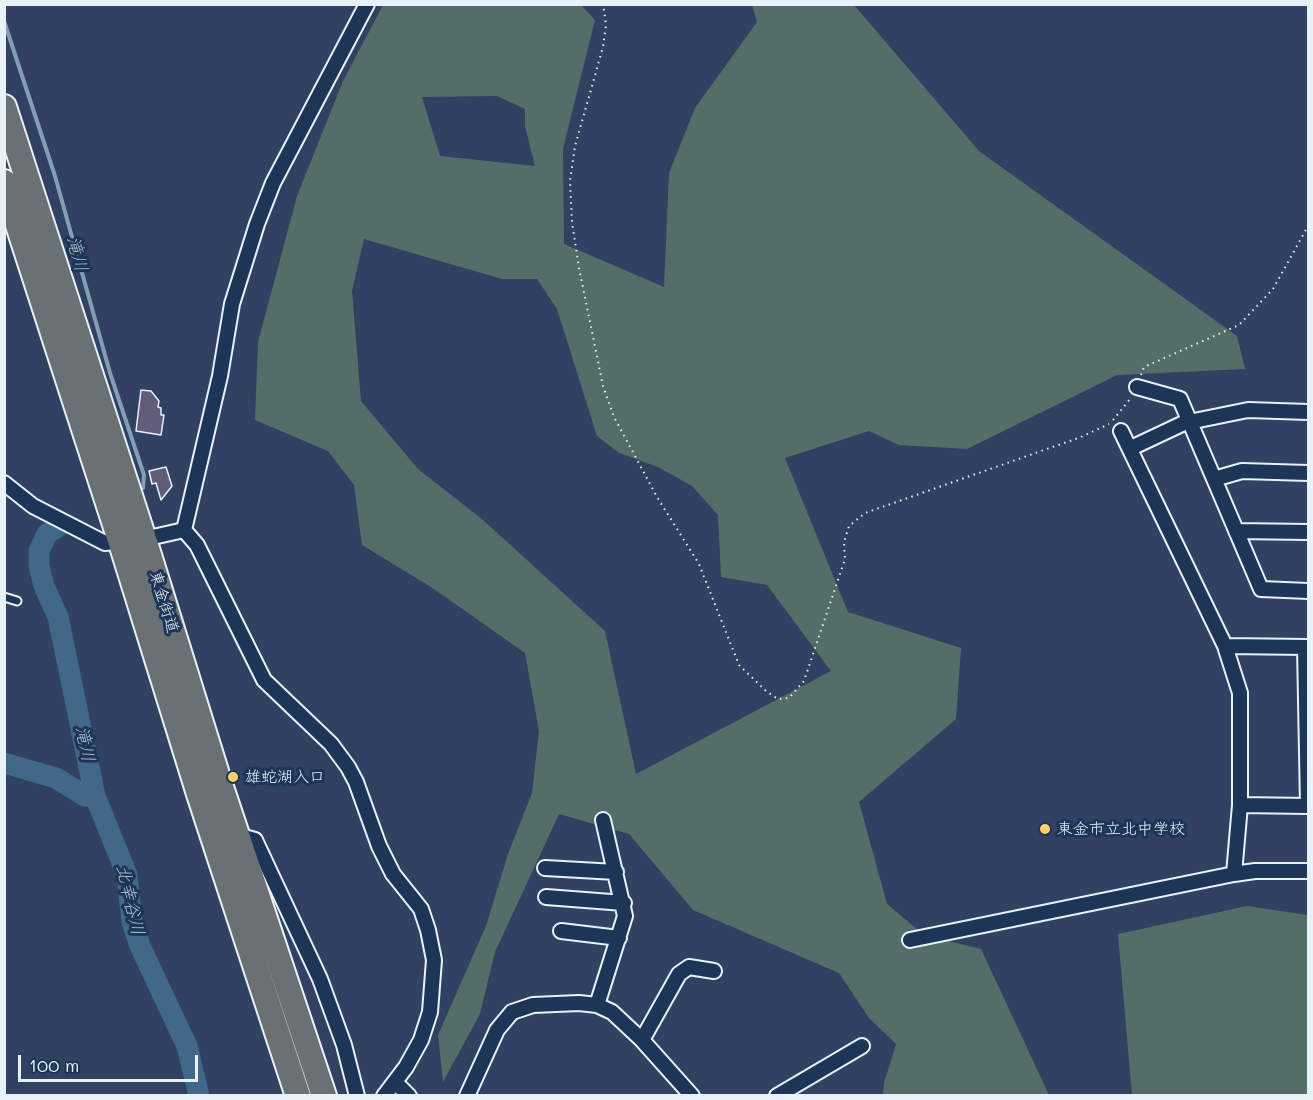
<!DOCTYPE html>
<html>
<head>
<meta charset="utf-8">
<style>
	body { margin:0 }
	#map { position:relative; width:1313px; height:1100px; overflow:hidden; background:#314161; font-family:Mali,sans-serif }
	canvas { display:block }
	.frame { position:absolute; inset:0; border:6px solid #e8f1f8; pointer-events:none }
	.scale { position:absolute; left:18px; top:1055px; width:180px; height:27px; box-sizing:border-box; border:3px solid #e8f1f8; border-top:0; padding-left:8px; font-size:18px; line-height:21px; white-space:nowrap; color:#e8f1f8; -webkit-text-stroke:4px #1d3557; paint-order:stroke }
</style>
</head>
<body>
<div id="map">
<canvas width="1313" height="1100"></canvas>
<div class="frame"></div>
<div class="scale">100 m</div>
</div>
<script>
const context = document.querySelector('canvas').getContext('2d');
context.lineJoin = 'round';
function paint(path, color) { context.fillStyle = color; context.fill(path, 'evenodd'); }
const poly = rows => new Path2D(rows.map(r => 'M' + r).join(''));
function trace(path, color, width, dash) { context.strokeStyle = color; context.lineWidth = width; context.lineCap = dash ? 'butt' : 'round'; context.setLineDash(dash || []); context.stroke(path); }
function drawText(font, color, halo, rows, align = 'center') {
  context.font = font + ' Mali,"Klee One",sans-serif'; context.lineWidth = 6; context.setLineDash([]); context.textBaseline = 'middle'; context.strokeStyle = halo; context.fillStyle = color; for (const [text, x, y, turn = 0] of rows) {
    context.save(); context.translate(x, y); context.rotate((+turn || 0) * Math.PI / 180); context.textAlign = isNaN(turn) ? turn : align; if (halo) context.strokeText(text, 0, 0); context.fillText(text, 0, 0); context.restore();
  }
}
const green = poly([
	[383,5,581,5,595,20,563,149,564,244,664,287,669,173,695,108,757,22,752,5,854,5,979,151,1237,336,1245,369,1117,375,967,449,899,445,869,431,785,458,848,612,961,648,956,719,859,802,887,904,924,935,981,949,1049,1095,883,1095,884,1083,896,1044,869,1018,839,973,693,910,629,834,559,814,495,952,480,1014,443,1082,438,1035,486,926,508,854,532,793,539,731,525,653,431,587,362,545,354,485,328,451,255,420,258,342,297,196,343,81],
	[497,96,525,109,525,126,535,166,440,156,422,97],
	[364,239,502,279,537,279,557,309,597,436,619,453,658,467,692,486,718,515,721,577,767,585,831,671,636,774,605,631,483,520,418,469,361,401,352,291],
	[1247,906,1308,915,1308,1095,1132,1095,1118,934]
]);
const stream = poly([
	[4,21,55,176,110,373,144,475,143,488]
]);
const river = poly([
	[59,526,47,534,39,551,39,566,44,586,58,617,95,796,127,875,132,922,140,946,187,1046,199,1096],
	[4,763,56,778,85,796,95,796]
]);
const building = poly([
	[141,390,151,391,159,401,158,407,161,408,161,415,164,415,161,435,136,431,141,390],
	[166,467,172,486,161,500,156,483,152,484,149,471,166,467]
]);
const path = poly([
	[600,4,604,10,606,25,603,47,575,146,570,181,572,222,579,268,603,386,614,417,657,497,699,564,739,665,766,691,778,699,789,698,804,681,845,559,844,542,849,526,865,513,1081,437,1109,424],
	[1141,375,1144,367,1239,325,1273,289,1308,226],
	[1113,420,1130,399]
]);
const lane = poly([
	[4,597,17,601]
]);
const street = poly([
	[1137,387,1180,399,1261,589,1308,591],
	[1121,431,1225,646,1240,693,1240,805,1234,874],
	[1131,448,1184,423,1248,410,1308,412],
	[1214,479,1242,471,1308,473],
	[4,483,33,506,105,543,144,539,184,530],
	[184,530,197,545,264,680,331,744,348,767,356,782,379,846,393,874,421,909,428,930,434,960,430,1012,421,1040,406,1067,384,1096],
	[184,530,220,376,232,304,257,224,273,183,367,4],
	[1236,531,1308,532],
	[1225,646,1308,647],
	[1305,647,1308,806],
	[1240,805,1308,806],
	[237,835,255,840,320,979,344,1045,357,1096],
	[545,868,616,872],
	[546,897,624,903],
	[561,931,619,938],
	[910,940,1234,874,1255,871,1308,871],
	[597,1005,625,916,603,820],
	[642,1040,679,974,689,967,714,971],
	[395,1082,409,1096],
	[467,1096,497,1030,512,1012,533,1005,579,1003,597,1005,612,1012,642,1040,692,1096],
	[777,1096,862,1046]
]);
const highway = poly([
	[4,107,144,539,219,781,324,1096],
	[4,182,121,543,199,794,298,1096]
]);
const markers = [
	[233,777,6,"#ffd166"],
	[1045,829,6,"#ffd166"]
];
const streetNames = [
	["東金街道",164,602,73]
];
const poiNames = [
	["雄蛇湖入口",245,777],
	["東金市立北中学校",1057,829]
];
const waterNames = [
	["滝川",77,254,75],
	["滝川",85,744,78],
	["北幸谷川",130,900,77]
];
paint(green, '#556d69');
trace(stream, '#849fb5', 4);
trace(river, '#416888', 21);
paint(building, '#605c79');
trace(building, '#e8f1f8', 1.5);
trace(lane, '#e8f1f8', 11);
trace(street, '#e8f1f8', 18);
trace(highway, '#e8f1f8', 28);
trace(path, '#e8f1f8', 2, [1.5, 4.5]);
trace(lane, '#1d3557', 7);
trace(street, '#1d3557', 14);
trace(highway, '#6b7074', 24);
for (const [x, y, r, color] of markers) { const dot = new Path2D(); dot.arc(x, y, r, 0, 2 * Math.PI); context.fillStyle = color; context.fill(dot); trace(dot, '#1d3557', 2); }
drawText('16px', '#e8f1f8', '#1d3557', streetNames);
drawText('16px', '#e8f1f8', '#1d3557', poiNames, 'left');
drawText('italic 18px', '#aec1d1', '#1d3557', waterNames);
</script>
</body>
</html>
